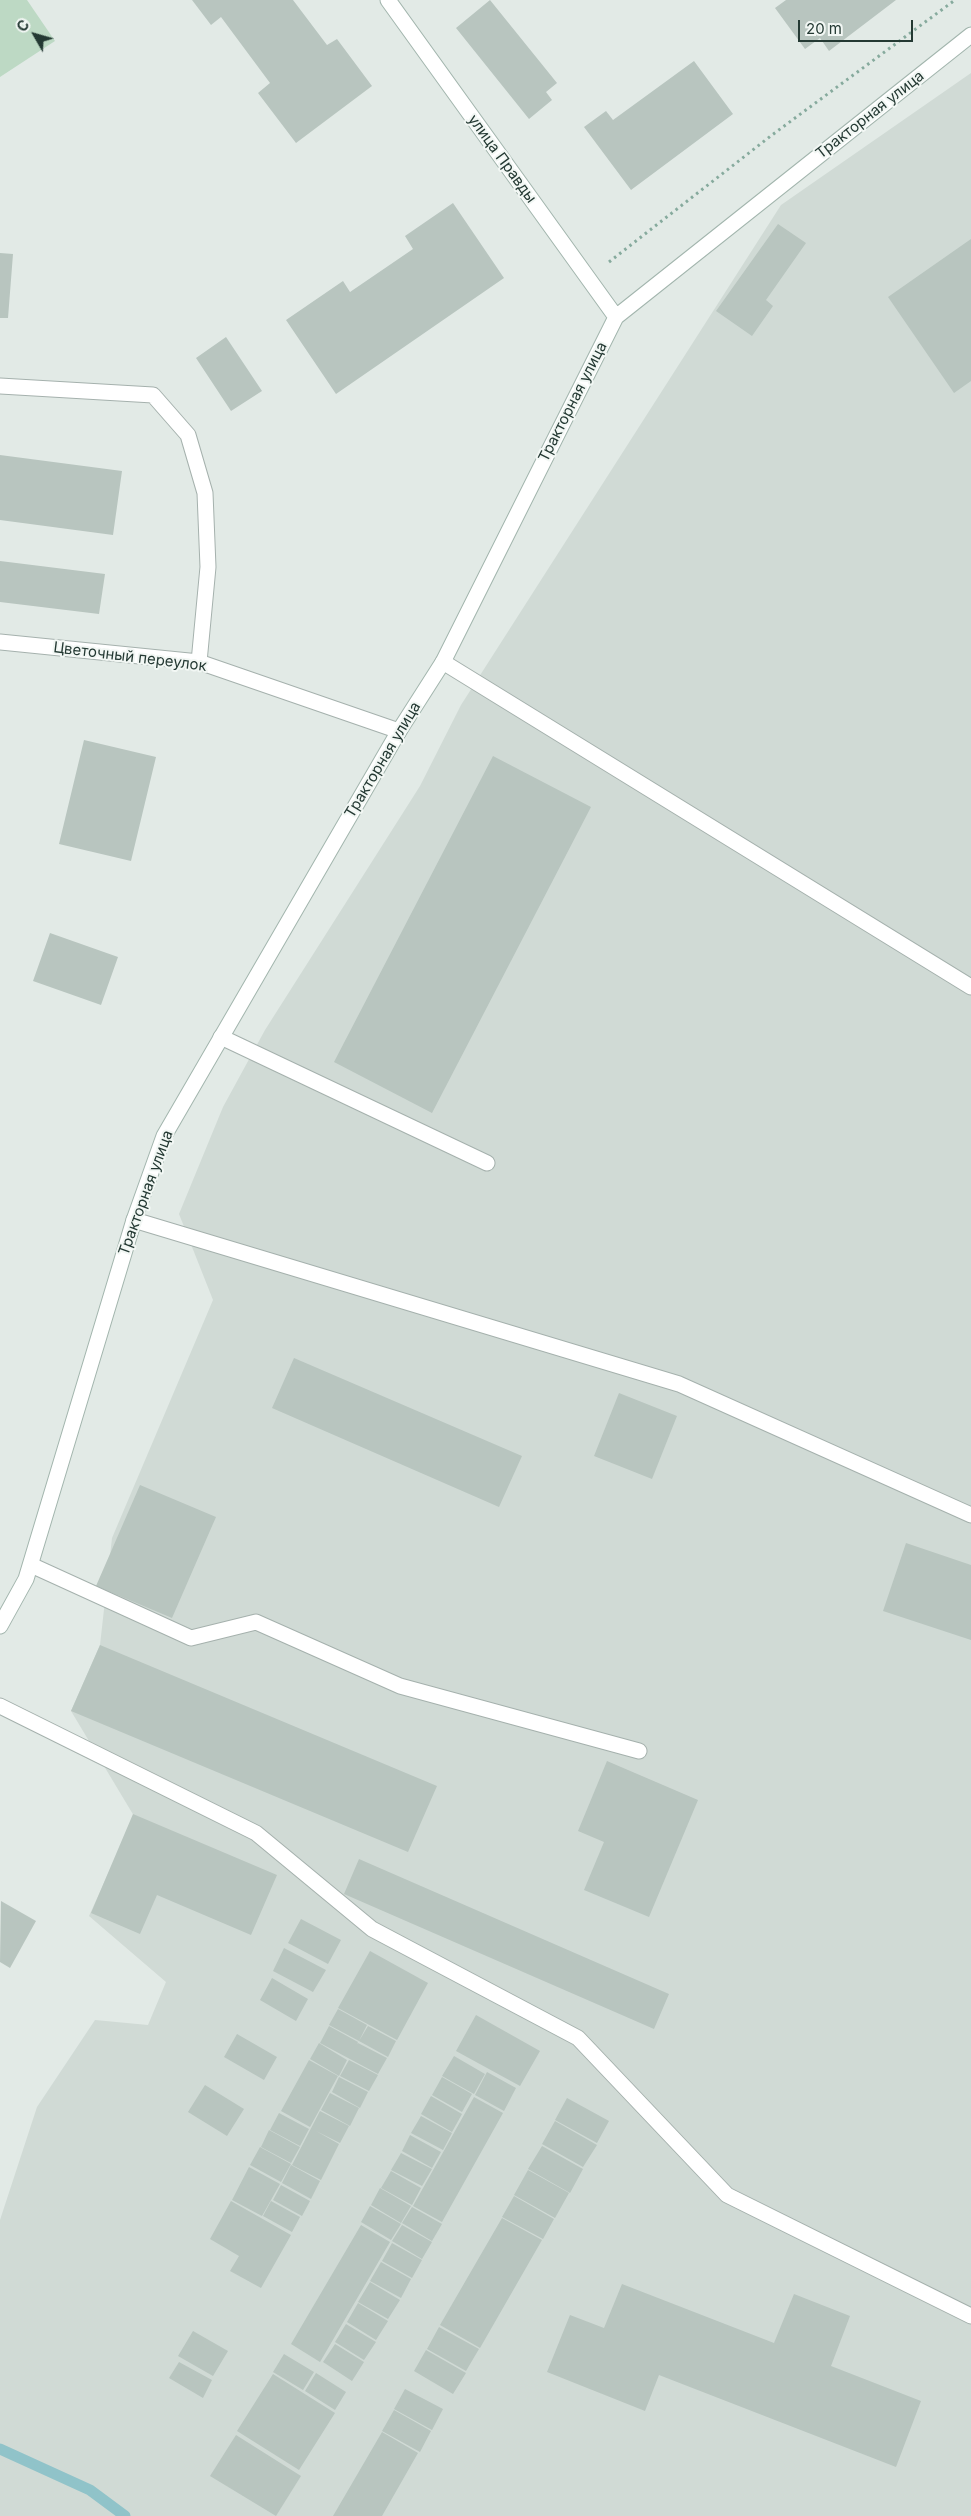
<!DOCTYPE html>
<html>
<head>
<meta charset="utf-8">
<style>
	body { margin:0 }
	#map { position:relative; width:971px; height:2516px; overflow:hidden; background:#e2eae6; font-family:Inter,sans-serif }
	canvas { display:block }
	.north { position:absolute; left:10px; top:10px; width:50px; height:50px; -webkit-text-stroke:4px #f2f7f4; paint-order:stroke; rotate:308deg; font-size:14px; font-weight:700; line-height:20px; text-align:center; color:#243933 }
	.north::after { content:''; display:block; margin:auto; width:18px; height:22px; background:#243933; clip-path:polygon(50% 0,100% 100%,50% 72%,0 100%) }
	.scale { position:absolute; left:798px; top:20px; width:115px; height:22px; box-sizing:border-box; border:2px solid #243933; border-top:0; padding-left:6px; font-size:15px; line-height:18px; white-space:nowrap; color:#243933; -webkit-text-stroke:4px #f2f7f4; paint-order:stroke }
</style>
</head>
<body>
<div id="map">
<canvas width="971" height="2516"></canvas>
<div class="north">С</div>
<div class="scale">20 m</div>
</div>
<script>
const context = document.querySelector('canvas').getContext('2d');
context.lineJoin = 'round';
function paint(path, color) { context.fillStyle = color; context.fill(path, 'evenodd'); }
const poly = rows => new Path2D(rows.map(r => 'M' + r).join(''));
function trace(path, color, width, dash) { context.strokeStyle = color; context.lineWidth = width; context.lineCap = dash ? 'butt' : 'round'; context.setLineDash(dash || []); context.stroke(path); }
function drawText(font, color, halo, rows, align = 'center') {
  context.font = font + ' Inter,sans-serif'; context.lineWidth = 4; context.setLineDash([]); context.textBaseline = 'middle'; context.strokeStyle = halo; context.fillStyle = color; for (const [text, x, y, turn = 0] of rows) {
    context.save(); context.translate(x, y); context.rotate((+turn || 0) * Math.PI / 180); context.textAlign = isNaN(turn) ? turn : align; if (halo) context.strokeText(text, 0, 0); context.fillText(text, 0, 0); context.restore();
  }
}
const built = poly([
	[971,73,971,2516,0,2516,0,2220,37,2107,95,2020,148,2025,166,1982,89,1916,134,1816,71,1711,100,1645,112,1538,213,1300,179,1214,223,1107,265,1030,420,786,461,705,781,205]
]);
const green = poly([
	[0,0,27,0,55,41,0,77]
]);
const stream = poly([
	[0,2449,90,2490,125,2516]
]);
const building = poly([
	[192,0,293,0,327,45,337,39,372,86,296,143,258,93,270,83,221,17,211,25],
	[490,0,557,83,546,92,552,100,529,119,456,28],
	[786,0,896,0,829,51,820,38,805,49,775,8],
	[694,61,733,114,631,190,584,127,606,111,613,120],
	[453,203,504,278,336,394,286,320,343,281,350,292,413,249,405,236],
	[778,224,806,243,766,300,773,306,752,336,716,311],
	[971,239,971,381,954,393,888,297],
	[0,253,13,254,8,318,0,318],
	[226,337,262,391,231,411,196,358],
	[0,455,122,471,113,535,0,520],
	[0,561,105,574,99,614,0,602],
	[84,740,156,757,131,861,59,844],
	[493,756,591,807,432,1113,334,1062],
	[50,933,118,957,101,1005,33,981],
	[294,1358,522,1456,499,1507,272,1408],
	[619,1393,677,1416,652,1479,594,1456],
	[140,1485,216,1517,172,1618,96,1586],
	[906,1543,971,1565,971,1640,883,1611],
	[100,1645,437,1786,408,1852,71,1711],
	[607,1761,698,1800,649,1917,584,1890,604,1842,578,1831],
	[133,1814,277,1875,251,1935,157,1895,140,1934,91,1913],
	[359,1859,669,1994,654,2029,344,1894],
	[1,1901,36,1921,10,1968,0,1962],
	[301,1919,341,1940,328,1964,288,1943],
	[284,1948,326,1970,313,1992,273,1971],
	[370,1951,428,1983,397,2040,338,2008],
	[272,1978,308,1999,296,2021,260,2000],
	[338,2009,367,2025,359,2041,329,2025],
	[476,2015,540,2051,520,2086,456,2051],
	[329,2026,358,2042,357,2044,358,2043,387,2058,378,2074,320,2043],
	[368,2026,396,2041,388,2057,359,2041],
	[237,2034,277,2057,264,2080,224,2057],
	[319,2043,347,2060,339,2076,310,2059],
	[454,2056,485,2074,474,2094,442,2076],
	[309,2060,338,2076,310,2127,281,2111],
	[349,2060,378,2075,369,2091,340,2076],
	[487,2072,516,2088,504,2111,475,2095],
	[339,2077,368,2092,360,2108,332,2092],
	[442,2077,472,2094,462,2112,432,2095],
	[205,2085,244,2109,227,2136,188,2112],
	[330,2093,359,2108,350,2126,321,2110],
	[431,2096,462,2114,452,2132,421,2114],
	[474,2097,503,2113,442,2222,413,2206],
	[567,2098,609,2121,597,2143,555,2120],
	[320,2111,349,2126,340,2143,316,2131,339,2144,321,2180,292,2165],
	[279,2113,309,2129,300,2146,270,2130],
	[421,2116,452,2133,443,2150,411,2133],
	[555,2121,597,2145,583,2167,542,2144],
	[269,2130,300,2147,291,2163,261,2147],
	[410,2135,441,2152,432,2168,402,2151],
	[542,2146,583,2169,570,2193,528,2169],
	[260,2147,291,2164,281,2182,250,2165],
	[401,2153,432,2169,422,2186,391,2170],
	[291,2165,320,2181,311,2199,282,2183],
	[249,2167,280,2184,262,2216,232,2200],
	[528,2170,569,2193,555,2218,514,2195],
	[391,2171,421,2188,412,2205,381,2188],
	[281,2185,310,2201,302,2216,273,2200],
	[380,2188,411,2206,401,2223,371,2205],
	[514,2196,554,2219,543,2239,502,2217],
	[231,2201,291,2235,261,2288,230,2271,239,2256,210,2239],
	[271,2201,300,2217,292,2232,263,2216],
	[370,2206,401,2224,391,2240,361,2222],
	[412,2207,442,2224,432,2241,402,2223],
	[502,2218,542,2240,480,2348,440,2325],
	[361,2225,390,2242,320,2362,291,2344],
	[402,2225,432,2242,422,2259,392,2241],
	[392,2243,422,2260,412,2278,382,2261],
	[381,2262,411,2279,401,2298,370,2281],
	[370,2282,400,2300,388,2319,358,2302],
	[622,2284,774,2343,794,2294,850,2316,831,2366,921,2401,896,2467,659,2375,645,2411,547,2372,570,2315,604,2328],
	[358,2303,388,2321,376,2340,347,2322],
	[346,2324,376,2342,364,2360,335,2342],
	[439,2327,479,2349,466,2371,427,2349],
	[193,2331,228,2351,213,2376,178,2356],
	[335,2344,364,2362,352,2381,323,2362],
	[426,2350,466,2373,453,2394,414,2371],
	[284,2354,314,2372,303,2390,273,2372],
	[179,2362,212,2380,203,2398,169,2378],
	[316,2373,346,2392,335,2410,305,2391],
	[273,2374,335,2413,299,2470,237,2431],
	[405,2389,443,2409,432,2430,394,2409],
	[394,2410,431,2431,420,2452,382,2431],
	[382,2432,418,2453,382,2516,333,2516],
	[236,2435,301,2476,276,2516,210,2476]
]);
const path = poly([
	[609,262,772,135,955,0]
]);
const lane = poly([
	[443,662,971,987],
	[221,1037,487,1163],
	[134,1220,679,1384,971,1515],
	[31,1565,191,1638,256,1622,400,1686,639,1751],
	[0,1706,256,1833,372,1929,578,2038,727,2195,971,2316]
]);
const street = poly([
	[0,386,153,395,188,435,205,493,208,567,199,662],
	[0,642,199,662,399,731]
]);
const secondary = poly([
	[388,0,616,317],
	[0,1626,26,1579,134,1220,164,1136,399,731,443,662,616,317,971,35]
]);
const streetNames = [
	["Тракторная улица",870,115,-38],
	["улица Правды",502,159,54],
	["Тракторная улица",573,402,-63],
	["Цветочный переулок",130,657,7],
	["Тракторная улица",383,760,-59],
	["Тракторная улица",146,1193,-70]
];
paint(built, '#d0dad5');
paint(green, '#bdd9c4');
trace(stream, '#90c3c9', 11);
paint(building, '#b8c5bf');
trace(lane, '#a5b1ad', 17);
trace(street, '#a5b1ad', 17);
trace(secondary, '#a2b5ad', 17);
trace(path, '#86aa9d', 3, [2.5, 4]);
trace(lane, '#fff', 15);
trace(street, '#fff', 15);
trace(secondary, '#fff', 15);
drawText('15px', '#243933', '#f2f7f4', streetNames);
</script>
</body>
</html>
